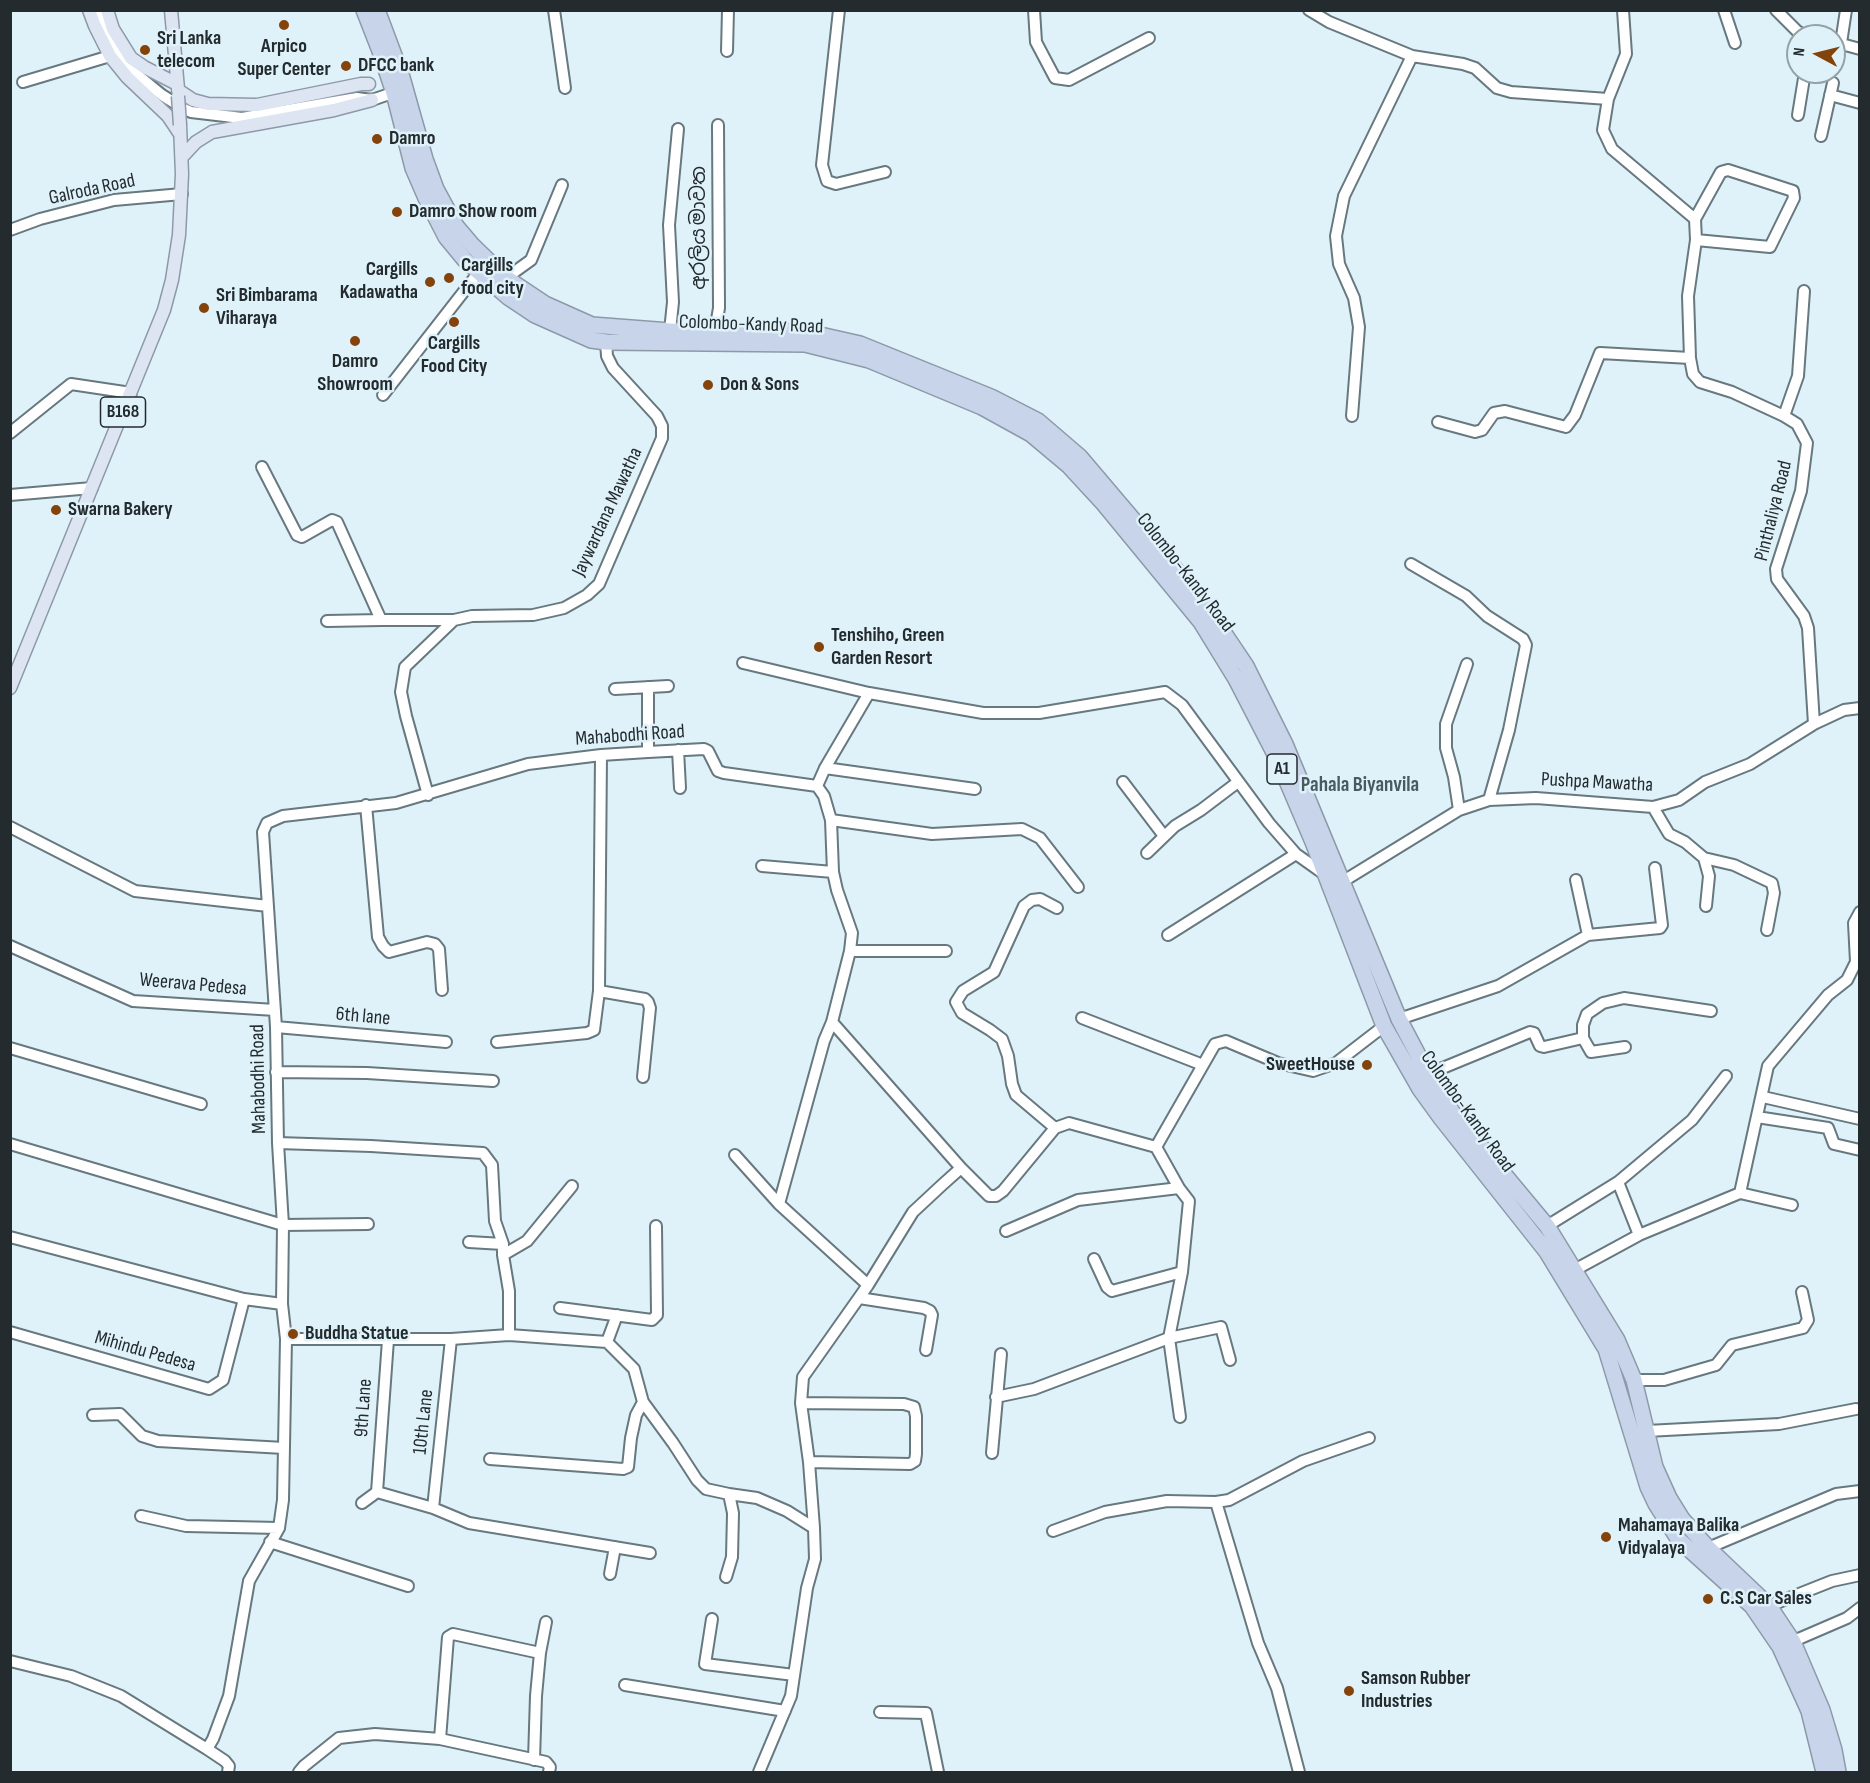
<!DOCTYPE html>
<html>
<head>
<meta charset="utf-8">
<style>
	body { margin:0 }
	#map { position:relative; width:1870px; height:1783px; overflow:hidden; background:#dff2fa; font-family:"Sofia Sans Condensed",sans-serif }
	canvas { display:block }
	.frame { position:absolute; inset:0; border:12px solid #242b2e; pointer-events:none }
	.north { position:absolute; left:1786px; top:24px; width:60px; height:60px; box-sizing:border-box; background:#dff2fa; border:2px solid #94a2a8; border-radius:50%; rotate:277deg; font-size:16px; font-weight:700; line-height:24px; text-align:center; color:#242b2e }
	.north::after { content:''; display:block; margin:auto; width:21px; height:27px; background:#83430b; clip-path:polygon(50% 0,100% 100%,50% 72%,0 100%) }
</style>
</head>
<body>
<div id="map">
<canvas width="1870" height="1783"></canvas>
<div class="frame"></div>
<div class="north">N</div>
</div>
<script>
const context = document.querySelector('canvas').getContext('2d');
context.lineJoin = 'round';
const poly = rows => new Path2D(rows.map(r => 'M' + r).join(''));
function trace(path, color, width, dash) { context.strokeStyle = color; context.lineWidth = width; context.lineCap = dash ? 'butt' : 'round'; context.setLineDash(dash || []); context.stroke(path); }
function drawText(font, color, halo, rows, align = 'center') {
  context.font = font + ' "Sofia Sans Condensed","Noto Sans Sinhala",sans-serif'; context.lineWidth = 5; context.setLineDash([]); context.textBaseline = 'middle'; context.strokeStyle = halo; context.fillStyle = color; for (const [text, x, y, turn = 0] of rows) {
    context.save(); context.translate(x, y); context.rotate((+turn || 0) * Math.PI / 180); context.textAlign = isNaN(turn) ? turn : align; if (halo) context.strokeText(text, 0, 0); context.fillText(text, 0, 0); context.restore();
  }
}
const minor = poly([
	[98,10,105,29,124,64,162,95,184,109,191,112,242,118,357,98,372,100,398,91],
	[554,10,565,88],
	[839,10,822,165,827,181,836,184,885,172],
	[1034,10,1036,42,1055,78,1069,80,1149,38],
	[1309,10,1329,22,1412,56,1463,64,1475,68,1497,88,1511,92,1608,99],
	[1623,10,1626,54,1608,99,1603,130,1612,149,1695,219,1696,240,1688,296,1690,358,1693,374,1700,382,1732,392,1784,416,1797,424,1807,443,1801,491,1776,569,1777,579,1804,616,1808,628,1814,724],
	[1724,10,1735,43],
	[1776,10,1797,31,1805,36],
	[1834,42,1860,49],
	[1841,43,1846,10],
	[727,51,728,10],
	[23,82,110,56],
	[1830,95,1860,103],
	[1798,115,1805,72],
	[1821,136,1833,83],
	[1695,219,1721,172,1728,170,1793,191,1794,198,1770,247,1696,240],
	[10,230,40,219,114,200,182,194],
	[506,278,531,260,562,185],
	[670,331,673,302,669,225,678,129],
	[715,331,719,308,718,125],
	[383,395,479,272],
	[1352,416,1359,327,1354,298,1339,264,1336,236,1344,196,1412,56],
	[1784,416,1798,376,1804,291],
	[1438,422,1475,432,1482,430,1494,413,1505,411,1566,427,1575,415,1600,353,1690,358],
	[10,433,71,384,131,393],
	[262,467,297,535,302,537,332,520,337,522,381,620,454,620],
	[10,495,92,488],
	[1411,564,1466,596,1487,616,1523,639,1526,645,1509,730,1489,800],
	[327,621,381,620],
	[743,663,869,693],
	[648,687,648,752],
	[615,689,668,686],
	[678,750,680,788],
	[825,768,975,789],
	[1123,782,1164,836],
	[817,786,824,796,831,820,932,834,1022,829,1040,838,1078,887],
	[428,795,406,716,401,692,405,667,454,620,472,616,533,615,564,608,587,595,599,584,662,438,662,426,657,416,613,368,607,356,606,342],
	[366,805,378,937,383,946,389,952,427,942,435,944,439,949,442,990],
	[1653,807,1669,834,1685,842,1704,858,1709,876,1706,906],
	[1459,810,1454,777,1446,748,1446,724,1467,664],
	[831,820,833,872,837,890,852,933,850,951],
	[10,827,135,891,268,906],
	[1147,853,1175,826,1201,810,1238,782],
	[1704,858,1734,865,1772,883,1774,893,1767,930],
	[762,866,833,872],
	[1576,880,1588,935],
	[1337,885,1459,810,1489,800,1536,798,1653,807,1679,800,1705,782,1750,764,1814,724,1844,710,1860,708],
	[1168,935,1296,854],
	[10,946,133,1001,275,1010],
	[599,991,601,755],
	[1082,1018,1203,1065],
	[1399,1019,1498,986,1588,935,1660,928,1662,925,1655,868],
	[832,1022,850,951,946,951],
	[276,1027,446,1042],
	[497,1042,587,1033,594,1030,599,991,645,999,648,1002,650,1008,643,1077],
	[1625,1047,1591,1052,1583,1038,1583,1025,1587,1014,1603,1003,1624,998,1711,1011],
	[10,1048,201,1104],
	[276,1072,367,1073,493,1081],
	[1428,1074,1530,1032,1534,1033,1540,1046,1544,1047,1583,1038],
	[1763,1097,1860,1119],
	[1757,1117,1828,1128,1834,1144,1860,1150],
	[1055,1128,1016,1095,1012,1084,1008,1056,1002,1039,990,1030,962,1013,956,1002,963,991,994,972,1024,906,1032,900,1040,899,1057,908],
	[278,1143,371,1146,483,1153,492,1165,495,1221,503,1244,503,1255,509,1291,509,1335],
	[10,1144,283,1225,368,1224],
	[735,1155,779,1204,868,1285],
	[1740,1193,1768,1066,1828,995,1847,980,1856,962,1854,923,1860,912],
	[779,1204,824,1041,832,1022,961,1168],
	[1547,1226,1618,1182],
	[1006,1231,1078,1200,1179,1188],
	[1639,1235,1618,1182,1692,1120,1726,1076],
	[10,1237,244,1299,282,1304,286,1339,451,1339,509,1335,607,1342,634,1369,643,1402,673,1443,697,1480,706,1489,729,1494,757,1498,787,1511,814,1528,815,1559,807,1588,791,1696,759,1772],
	[469,1242,503,1244],
	[503,1255,527,1241,572,1186],
	[1094,1259,1107,1287,1112,1291,1182,1272],
	[1569,1273,1639,1235,1740,1193,1792,1205],
	[859,1298,924,1308,930,1311,932,1315,926,1350],
	[282,1304,283,1225,278,1143,276,1027,263,832,267,823,283,816,396,803,528,764,601,755,648,752,704,749,708,751,718,771,724,773,817,786,825,768,869,693,983,713,1039,713,1165,692,1182,705,1269,823,1296,854,1327,876],
	[560,1308,652,1320,657,1315,656,1226],
	[10,1332,209,1389,223,1380,244,1299],
	[388,1340,377,1492,433,1508,469,1523,650,1553],
	[607,1342,617,1315],
	[1634,1380,1664,1380,1716,1365,1732,1345,1803,1328,1808,1320,1802,1292],
	[996,1397,1034,1389,1169,1338,1182,1272,1189,1201,1179,1188,1156,1147],
	[801,1403,904,1404,914,1407,916,1416,916,1454,915,1461,910,1464,809,1462],
	[93,1415,120,1414,142,1436,158,1441,284,1448],
	[1180,1417,1169,1338,1221,1327,1230,1360],
	[1647,1431,1779,1424,1856,1409],
	[992,1453,1001,1354],
	[490,1459,623,1469,628,1467,631,1438,636,1415,643,1402],
	[1216,1502,1258,1643,1277,1688,1299,1772],
	[362,1503,377,1492],
	[433,1508,451,1339],
	[141,1516,186,1526,279,1528],
	[814,1528,809,1462,801,1403,803,1377,868,1285,913,1212,942,1185,961,1168,989,1196,996,1196,1003,1191,1055,1128,1069,1123,1156,1147,1215,1044,1226,1041,1278,1063,1313,1071,1336,1063,1384,1026],
	[1053,1531,1105,1512,1167,1501,1216,1502,1229,1500,1303,1461,1369,1438],
	[270,1542,408,1586],
	[1708,1548,1836,1494,1860,1491],
	[610,1574,615,1547],
	[726,1577,732,1557,733,1513,729,1494],
	[1769,1606,1832,1581,1860,1575],
	[712,1619,705,1664,794,1675],
	[1789,1643,1847,1618,1860,1608],
	[10,1661,71,1676,121,1696,207,1749,213,1739,229,1696,249,1581,279,1528,283,1500,286,1339],
	[625,1685,785,1711],
	[880,1712,926,1713,938,1772],
	[440,1739,448,1637,453,1634,540,1653],
	[207,1749,225,1761,229,1766,228,1772],
	[534,1760,536,1696,540,1653,546,1622],
	[299,1772,304,1766,339,1738,375,1734,440,1739,546,1762,550,1767,549,1772]
]);
const major = poly([
	[89,10,95,26,110,56,127,77,168,116,180,134],
	[107,10,113,29,131,58,144,67,177,84],
	[171,10,178,89],
	[178,90,193,100,208,104,257,105,361,84,369,84],
	[182,157,196,142,212,132,334,110,372,100],
	[10,688,164,310,172,280,179,235,182,174,180,125]
]);
const highway = poly([
	[364,10,380,51,394,93,413,168,426,198,446,237,465,260,508,297,535,315,591,340,606,342,805,344,869,360,982,407,1031,434,1068,465,1104,504,1201,622,1236,679,1278,760,1313,842,1384,1026,1420,1089,1441,1118,1547,1252,1606,1349,1648,1487,1656,1504,1679,1540,1752,1606,1780,1647,1809,1711,1824,1772],
	[377,10,401,74,425,159,436,189,456,226,473,246,506,278,545,304,592,325,670,331,807,332,860,344,991,397,1038,421,1080,457,1203,602,1246,666,1285,744,1399,1019,1428,1074,1453,1113,1547,1226,1617,1340,1634,1380,1655,1467,1669,1498,1682,1519,1708,1548,1769,1606,1793,1642,1822,1710,1834,1750,1838,1772]
]);
const majorBridge = poly([
	[178,96,180,125]
]);
const markers = [
	[284,25,6,"#83430b"],
	[145,50,6,"#83430b"],
	[346,66,6,"#83430b"],
	[377,139,6,"#83430b"],
	[397,212,6,"#83430b"],
	[449,278,6,"#83430b"],
	[430,282,6,"#83430b"],
	[204,308,6,"#83430b"],
	[454,322,6,"#83430b"],
	[355,341,6,"#83430b"],
	[708,385,6,"#83430b"],
	[56,510,6,"#83430b"],
	[819,647,6,"#83430b"],
	[1367,1065,6,"#83430b"],
	[293,1334,6,"#83430b"],
	[1606,1537,6,"#83430b"],
	[1708,1599,6,"#83430b"],
	[1349,1691,6,"#83430b"]
];
const shields = [
	[123,412,45],
	[1282,769,30]
];
const shieldNames = [
	["B168",123,412],
	["A1",1282,769]
];
const poiNames = [
	["Sri Lanka",157,39],
	["telecom",157,62],
	["Arpico",284,47,"center"],
	["Super Center",284,70,"center"],
	["DFCC bank",358,66],
	["Damro",389,139],
	["Damro Show room",409,212],
	["Cargills",461,266],
	["food city",461,289],
	["Cargills",418,270,"right"],
	["Kadawatha",418,293,"right"],
	["Sri Bimbarama",216,296],
	["Viharaya",216,319],
	["Cargills",454,344,"center"],
	["Food City",454,367,"center"],
	["Damro",355,362,"center"],
	["Showroom",355,385,"center"],
	["Don & Sons",720,385],
	["Swarna Bakery",68,510],
	["Tenshiho, Green",831,636],
	["Garden Resort",831,659],
	["SweetHouse",1355,1065,"right"],
	["Buddha Statue",305,1334],
	["Mahamaya Balika",1618,1526],
	["Vidyalaya",1618,1549],
	["C.S Car Sales",1720,1599],
	["Samson Rubber",1361,1679],
	["Industries",1361,1702]
];
const streetNames = [
	["Galroda Road",92,190,-12],
	["අරලිය මාවත",700,228,-90],
	["Colombo-Kandy Road",751,325,2],
	["Pinthaliya Road",1774,511,-76],
	["Jaywardana Mawatha",608,512,-65],
	["Colombo-Kandy Road",1185,573,52],
	["Mahabodhi Road",630,736,-4],
	["Pushpa Mawatha",1597,783,3],
	["Weerava Pedesa",193,985,5],
	["6th lane",363,1017,5],
	["Mahabodhi Road",259,1079,-91],
	["Colombo-Kandy Road",1467,1112,54],
	["Mihindu Pedesa",145,1352,16],
	["9th Lane",364,1408,-86],
	["10th Lane",424,1422,-84]
];
const neighbourhoodNames = [
	["Pahala Biyanvila",1360,786]
];
trace(minor, '#67787f', 14);
trace(major, '#8e99a8', 15);
trace(highway, '#8e99a8', 18);
trace(minor, '#fff', 10);
trace(major, '#dde5f2', 12);
trace(highway, '#c7d4ea', 15);
trace(majorBridge, '#8e99a8', 15, []);
trace(majorBridge, '#dde5f2', 12);
for (const [x, y, r, color] of markers) { const dot = new Path2D(); dot.arc(x, y, r, 0, 2 * Math.PI); context.fillStyle = color; context.fill(dot); trace(dot, '#dff2fa', 2); }
for (const [x, y, w] of shields) { const box = new Path2D(); box.roundRect(x - w / 2, y - 15, w, 30, 4.5); context.fillStyle = '#dff2fa'; context.fill(box); trace(box, '#242b2e', 1.5); }
drawText('bold 18px', '#242b2e', null, shieldNames);
drawText('bold 20px', '#242b2e', '#dff2fa', poiNames, 'left');
drawText('20px', '#242b2e', '#dff2fa', streetNames);
drawText('bold 21px', '#4a5a61', '#dff2fa', neighbourhoodNames);
</script>
</body>
</html>
